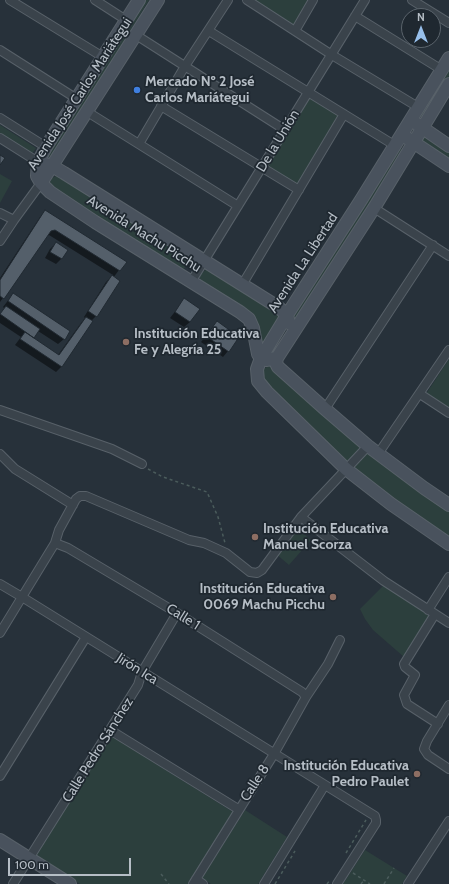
<!DOCTYPE html>
<html>
<head>
<meta charset="utf-8">
<style>
	body { margin:0 }
	#map { position:relative; width:449px; height:884px; overflow:hidden; background:#27313a; font-family:Cabin,sans-serif }
	canvas { display:block }
	.north { position:absolute; left:401px; top:8px; width:40px; height:40px; box-sizing:border-box; background:#1f2830; border:1px solid #5b646c; border-radius:50%; rotate:0deg; font-size:11px; font-weight:700; line-height:16px; text-align:center; color:#b6bec6 }
	.north::after { content:''; display:block; margin:auto; width:14px; height:18px; background:#97bfeb; clip-path:polygon(50% 0,100% 100%,50% 72%,0 100%) }
	.scale { position:absolute; left:8px; top:858px; width:123px; height:18px; box-sizing:border-box; border:2px solid #b6bec6; border-top:0; padding-left:5px; font-size:12px; line-height:14px; white-space:nowrap; color:#b6bec6; -webkit-text-stroke:3px #1f2830; paint-order:stroke }
</style>
</head>
<body>
<div id="map">
<canvas width="449" height="884"></canvas>
<div class="north">N</div>
<div class="scale">100 m</div>
</div>
<script>
const context = document.querySelector('canvas').getContext('2d');
context.lineJoin = 'round';
function paint(path, color) { context.fillStyle = color; context.fill(path, 'evenodd'); }
const poly = rows => new Path2D(rows.map(r => 'M' + r).join(''));
function trace(path, color, width, dash) { context.strokeStyle = color; context.lineWidth = width; context.lineCap = dash ? 'butt' : 'round'; context.setLineDash(dash || []); context.stroke(path); }
function drawText(font, color, halo, rows, align = 'center') {
  context.font = font + ' Cabin,sans-serif'; context.lineWidth = 3.5; context.setLineDash([]); context.textBaseline = 'middle'; context.strokeStyle = halo; context.fillStyle = color; for (const [text, x, y, turn = 0] of rows) {
    context.save(); context.translate(x, y); context.rotate((+turn || 0) * Math.PI / 180); context.textAlign = isNaN(turn) ? turn : align; if (halo) context.strokeText(text, 0, 0); context.fillText(text, 0, 0); context.restore();
  }
}
const green = poly([
	[142,0,149,0,54,155,50,157,46,155],
	[250,0,311,0,293,28],
	[449,63,449,76,423,116,421,117,418,114],
	[311,97,340,115,298,186,265,166],
	[0,125,36,148,32,154,0,133],
	[425,136,449,150,449,163,421,142,423,138],
	[399,145,402,150,369,204,296,318,291,315],
	[0,174,12,181,0,203],
	[56,176,60,176,190,258,189,263,186,267,183,269,178,269,51,186,50,182,52,178],
	[207,269,279,314,278,323,265,345,261,345,258,325,256,319,251,314,200,282,200,274],
	[449,359,449,409,426,394],
	[268,366,272,367,359,445,359,450,351,459,347,461,341,460,263,384,262,370],
	[368,453,449,509,449,541,357,473,355,467,357,462,363,455],
	[298,529,311,540,289,565,275,553],
	[384,585,431,617,404,657,373,630,365,619,360,609],
	[111,736,233,812,188,884,80,884,35,856],
	[245,810,287,837,258,884,211,884,202,878],
	[365,850,407,876,402,884,343,884]
]);
const shadow = poly([
	[46,211,125,262,113,278,96,316,91,321,61,367,56,372,15,345,21,337,0,323,0,314,5,309,3,307,13,294,64,339,58,344,38,331,33,338,58,355,81,323,85,318,84,317,106,282,113,275,49,235,47,236,0,302,0,278,40,217],
	[56,243,67,250,61,259,56,264,45,258,50,249],
	[184,300,190,322,184,327,170,318],
	[217,323,228,351,223,357,201,342]
]);
const building = poly([
	[0,155,5,158,0,165,0,155],
	[45,210,127,262,120,271,55,230,51,231,4,299,0,296,0,280,45,210],
	[56,242,68,250,62,259,50,252,56,242],
	[112,275,120,281,97,317,88,311,112,275],
	[13,293,70,331,65,340,8,301,13,293],
	[184,298,200,309,190,322,175,312,184,298],
	[6,306,40,329,34,338,0,314,6,306],
	[86,317,93,321,62,367,20,339,25,332,59,355,86,317],
	[217,321,239,337,229,352,206,336,217,321]
]);
const path = poly([
	[148,469,163,477,207,492,218,517,225,543],
	[346,853,366,820],
	[353,873,370,884],
	[161,874,169,884],
	[275,884,295,851],
	[327,884,330,880],
	[361,884,364,880],
	[384,884,394,868]
]);
const street = poly([
	[10,0,103,57],
	[95,0,126,20],
	[247,0,332,55,418,107],
	[412,0,449,23],
	[355,16,442,70],
	[209,31,394,145],
	[295,31,313,0],
	[136,35,285,130],
	[0,50,77,99],
	[161,106,299,190],
	[86,111,238,206],
	[0,118,46,147],
	[0,138,38,162],
	[139,144,185,66,228,0],
	[374,208,449,256],
	[0,213,14,220],
	[0,241,14,220,41,183],
	[191,282,365,0],
	[242,285,344,114],
	[420,394,449,413],
	[325,409,433,245],
	[0,410,112,449,142,464],
	[0,454,15,469,73,505],
	[378,454,449,350],
	[301,517,384,581,449,623],
	[55,543,68,548,177,613,302,692,306,697],
	[0,584,22,597,375,816,376,820,376,823,337,884],
	[428,610,449,577],
	[435,614,404,664,405,667,415,675,404,695,407,704,438,724],
	[0,633,55,543,59,530,76,499,80,496,86,496,189,540,204,543,226,553,250,572,257,573,262,570,301,517,368,446],
	[449,705,427,741,424,749,428,755,449,769],
	[110,730,238,809],
	[0,776,86,637],
	[196,879,203,884],
	[13,884,138,685,142,672,177,613],
	[193,884,274,754,306,697,328,664,340,640],
	[264,884,325,785],
	[408,884,449,821]
]);
const secondary = poly([
	[139,0,46,147,38,162,37,176,41,183,50,192,95,222,240,312,249,319,253,328,258,354,261,358],
	[449,58,361,200,287,315,261,358,257,369,258,381,267,392,346,469,391,504,449,544],
	[417,124,449,146],
	[407,138,449,166],
	[38,162,52,166,64,173,278,307,287,315,289,323],
	[41,183,158,0],
	[261,358,266,360,277,358,374,208,449,84],
	[277,358,276,363,278,367,325,409,368,446,424,488,449,505],
	[0,840,70,884]
]);
const markers = [
	[137,90,4,"#3f7fe0"],
	[126,342,4,"#8d6e63"],
	[255,537,4,"#8d6e63"],
	[333,597,4,"#8d6e63"],
	[417,774,4,"#8d6e63"]
];
const poiNames = [
	["Mercado Nº 2 José",145,82],
	["Carlos Mariátegui",145,98],
	["Institución Educativa",134,334],
	["Fe y Alegría 25",134,350],
	["Institución Educativa",263,529],
	["Manuel Scorza",263,545],
	["Institución Educativa",325,589,"right"],
	["0069 Machu Picchu",325,605,"right"],
	["Institución Educativa",409,766,"right"],
	["Pedro Paulet",409,782,"right"]
];
const streetNames = [
	["Avenida José Carlos Mariátegui",80,94,-57],
	["De la Unión",278,141,-59],
	["Avenida Machu Picchu",144,234,32],
	["Avenida La Libertad",303,263,-57],
	["Calle 1",183,617,32],
	["Jirón Ica",137,669,32],
	["Calle Pedro Sánchez",98,750,-58],
	["Calle 8",255,783,-57]
];
paint(green, '#2c3f3d');
paint(shadow, '#0007');
paint(building, '#545f6a');
trace(building, '#212a32', 1);
trace(street, '#586169', 10);
trace(secondary, '#586169', 14);
trace(path, '#4b5c5c', 1.5, [3, 3]);
trace(street, '#3a434b', 8);
trace(secondary, '#49525d', 12);
for (const [x, y, r, color] of markers) { const dot = new Path2D(); dot.arc(x, y, r, 0, 2 * Math.PI); context.fillStyle = color; context.fill(dot); trace(dot, '#1f2830', 1.5); }
drawText('bold 14px', '#b6bec6', '#1f2830', poiNames, 'left');
drawText('14px', '#b6bec6', '#1f2830', streetNames);
</script>
</body>
</html>
